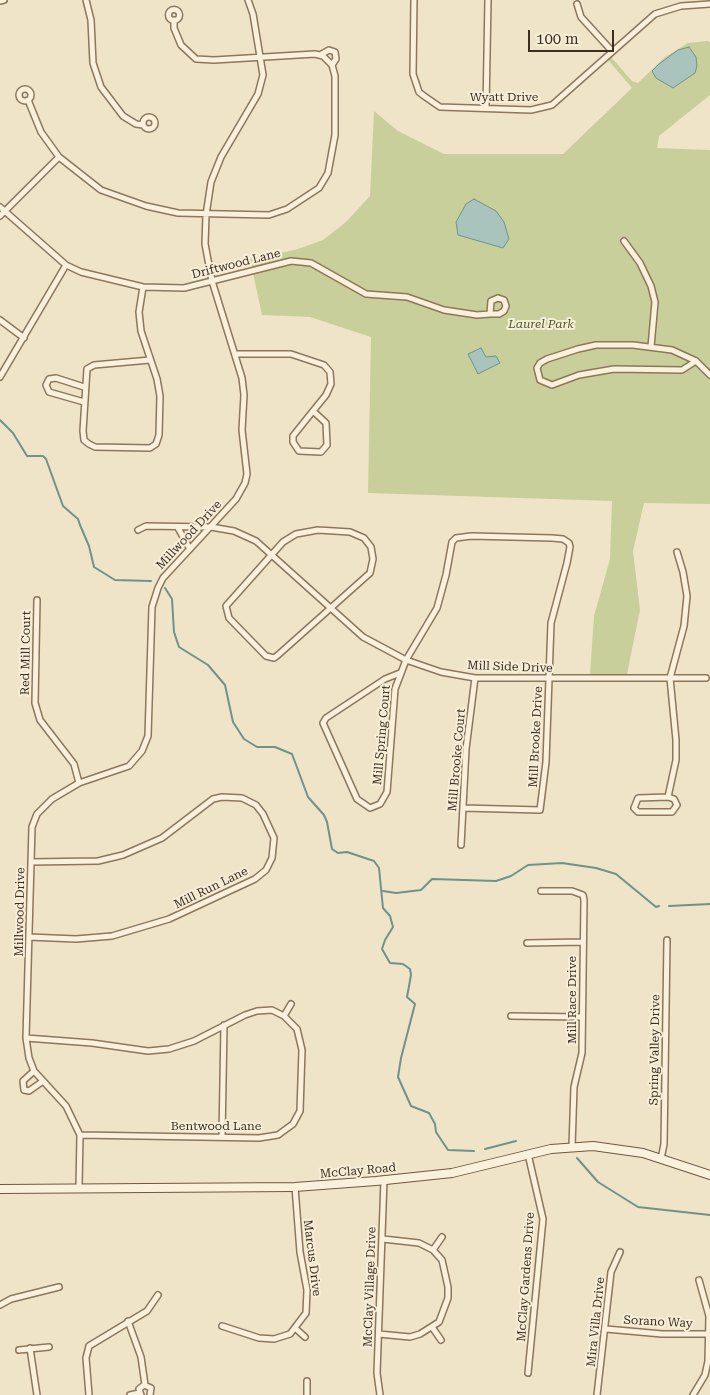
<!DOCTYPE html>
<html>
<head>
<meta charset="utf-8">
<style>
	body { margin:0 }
	#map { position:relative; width:710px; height:1395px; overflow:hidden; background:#f0e4c8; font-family:"Roboto Serif",serif }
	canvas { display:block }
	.scale { position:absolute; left:528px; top:30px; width:86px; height:22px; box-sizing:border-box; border:2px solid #3d2e20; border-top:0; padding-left:6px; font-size:15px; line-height:18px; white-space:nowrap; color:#3d2e20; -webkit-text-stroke:4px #f7eed8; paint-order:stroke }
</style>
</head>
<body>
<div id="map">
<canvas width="710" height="1395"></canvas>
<div class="scale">100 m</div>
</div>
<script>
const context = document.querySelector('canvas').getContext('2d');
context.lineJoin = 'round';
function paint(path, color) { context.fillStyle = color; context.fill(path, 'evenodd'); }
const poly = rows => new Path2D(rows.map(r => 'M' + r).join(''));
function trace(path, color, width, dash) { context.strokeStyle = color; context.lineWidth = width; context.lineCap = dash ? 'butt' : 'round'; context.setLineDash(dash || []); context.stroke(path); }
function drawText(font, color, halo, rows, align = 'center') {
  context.font = font + ' "Roboto Serif",serif'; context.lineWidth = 4; context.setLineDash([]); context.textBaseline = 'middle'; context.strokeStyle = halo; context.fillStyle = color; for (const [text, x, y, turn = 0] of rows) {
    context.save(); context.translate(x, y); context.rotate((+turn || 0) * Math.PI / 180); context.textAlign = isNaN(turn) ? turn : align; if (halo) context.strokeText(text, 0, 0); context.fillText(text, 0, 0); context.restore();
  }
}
const green = poly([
	[707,41,710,42,710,95,659,136,657,148,710,150,710,504,644,503,633,551,640,610,627,674,590,674,594,616,610,559,612,501,368,493,371,337,310,317,262,315,250,259,295,250,323,240,346,222,370,196,374,111,398,131,444,154,563,154,632,88,608,60,611,57,632,81,638,83,665,57,688,43]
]);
const water = poly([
	[689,47,696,57,697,66,695,73,673,88,656,78,652,71,659,64,678,50,689,47],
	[474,199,496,211,504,222,509,239,503,248,458,235,456,222,466,204,474,199],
	[481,348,486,357,496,356,500,363,478,374,468,354,481,348]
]);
const stream = poly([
	[0,420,13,433,27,456,43,456,46,459,63,506,78,519,80,525,89,546,94,567,115,580,151,581],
	[165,588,172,599,174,632,179,647,208,665,225,685,233,722,244,739,257,747,275,747,292,754,308,797,324,815,327,822,332,849,338,853,347,852,374,861,379,868,383,908,390,916,393,927,385,940,382,949,390,963,403,964,410,969,411,975,407,997,415,1004,401,1058,398,1077,411,1106,429,1113,435,1124,436,1132,448,1150,474,1151],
	[383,891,396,893,421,890,432,879,496,881,511,876,528,865,562,863,596,868,616,874,656,907,659,906],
	[669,906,710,904],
	[485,1149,516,1141],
	[577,1158,598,1182,638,1207,710,1215]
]);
const street = poly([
	[86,0,91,20,93,63,101,87,123,116,136,124,143,125],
	[414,0,413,74,419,92,424,96,440,107,531,110,552,105,655,14,681,6,710,4],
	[0,1,4,0],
	[577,4,581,17,611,50],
	'168.5 15a5.5 5.5 0 1 1 11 0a5.5 5.5 0 1 1-11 0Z',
	[320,55,329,50,335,52,336,59,332,65],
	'19 95a6 6 0 1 1 12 0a6 6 0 1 1-12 0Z',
	[28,100,41,132,59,157,101,190,146,206,178,213,269,215,287,209,319,188,328,173,335,135,335,76,332,65,323,56,315,54,214,60,196,59,181,45,174,28,174,20],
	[486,108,488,0],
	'143 123a6 6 0 1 1 12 0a6 6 0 1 1-12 0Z',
	[0,207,66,265,81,272,143,287,184,288,291,261,311,263,366,294,407,297,444,310,477,315,490,314],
	[0,216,59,157],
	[624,241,640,263,651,286,655,302,651,347],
	[143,287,139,312,141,331,157,379,160,396,159,435,156,444,150,448,95,447,89,444,84,440,83,431,87,369,94,365,150,360],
	[498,298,504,300,506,306,504,311,499,314,490,314,491,301,498,298],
	[0,320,24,338],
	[236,354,291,354,324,365,330,372,331,384,326,395,313,411],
	[696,361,682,370,614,369,579,375,552,385,540,380,537,368,540,363,547,359,578,349,596,345,633,345,672,350,696,361,710,375],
	[0,377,66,265],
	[84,402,49,392,46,385,49,379,56,378,84,387],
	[313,411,326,423,327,445,321,452,299,451,293,442,293,436,313,411],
	[178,528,190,549],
	[138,530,146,526,211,527,234,531,256,541,363,637,406,660,441,672,475,678,706,678],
	[318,530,350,532,364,538,371,547,373,559,370,573,278,655,274,658,266,656,229,618,226,606,283,542,296,534,318,530],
	[37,600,35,703,40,720,74,764,79,783],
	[400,673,385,679,326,718,323,723,357,799,370,808,380,804,387,792,395,689,406,660,437,608,446,575,452,542,456,538,471,536,552,538,563,539,569,543,570,547,567,563,551,623,546,762,540,810,463,808],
	[668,797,676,760,676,740,670,678,684,626,687,596,683,572,677,552],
	[668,797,674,799,677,805,672,812,638,812,634,808,638,798,668,797],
	[461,845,466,749,475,678],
	[541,891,572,891,583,895,584,900,582,1053,574,1087,572,1147],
	[29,937,76,939,112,936,169,919,255,879,266,870,272,858,274,838,263,814,256,805,242,798,222,797,213,799,162,838,123,855,98,861,31,862],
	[527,943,582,942],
	[284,1016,291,1004],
	[511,1016,581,1017],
	[26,1038,92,1043,148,1051,169,1049,194,1041,245,1015,257,1011,272,1010,284,1016,297,1029,302,1050,300,1111,293,1124,278,1135,259,1138,80,1135],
	[34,1071,23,1081,24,1090,29,1091,43,1081],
	[222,1137,224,1025],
	[661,1159,664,1144,667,940],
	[79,1187,80,1135,66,1106,34,1071,29,1058,26,1038,32,827,37,814,52,799,79,783,129,766,142,751,148,736,152,607,158,588,163,578,236,499,245,483,247,474,242,430,244,395,242,378,212,281,205,244,206,215,211,182,221,157,258,94,263,75,253,14,248,0],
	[433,1250,442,1237],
	[0,1305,11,1299,59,1287],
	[128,1321,141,1357,145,1385],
	[222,1326,259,1338,274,1339,290,1334,306,1313,307,1290,300,1252,295,1187],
	[432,1327,441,1340],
	[295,1328,305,1337],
	[606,1329,662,1334,708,1334],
	[379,1334,410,1337,420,1334,439,1322,448,1298,448,1287,442,1260,433,1250,419,1243,383,1239],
	[30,1348,37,1395],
	[19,1350,49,1347],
	[528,1373,543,1219,528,1154],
	[89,1395,86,1358,89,1346,147,1311,158,1295],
	[130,1395,139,1393],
	[141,1395,139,1389,144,1385,151,1388,150,1395],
	[307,1395,307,1381],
	[380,1395,377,1373,384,1180],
	[597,1395,611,1272,620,1252],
	[693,1395,705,1375,708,1361,709,1316,699,1280]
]);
const secondary = poly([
	[0,1189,295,1187,376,1181,452,1173,551,1149,593,1146,643,1153,710,1175]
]);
const streetNames = [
	["Wyatt Drive",504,97],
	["Driftwood Lane",236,264,-14],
	["Millwood Drive",189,535,-47],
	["Red Mill Court",26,653,-89],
	["Mill Side Drive",510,667,2],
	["Mill Spring Court",382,735,-85],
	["Mill Brooke Drive",536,737,-87],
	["Mill Brooke Court",457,760,-85],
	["Mill Run Lane",211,888,-26],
	["Millwood Drive",20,912,-89],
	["Mill Race Drive",572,1000,-90],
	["Spring Valley Drive",655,1050,-89],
	["Bentwood Lane",216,1126],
	["McClay Road",358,1171,-5],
	["Marcus Drive",312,1258,83],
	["McClay Gardens Drive",526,1277,-86],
	["McClay Village Drive",370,1287,-88],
	["Mira Villa Drive",596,1322,-84],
	["Sorano Way",658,1322,3]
];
const parkNames = [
	["Laurel Park",541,324]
];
paint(green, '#c9cf9b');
paint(water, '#a9c4bc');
trace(water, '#6f938a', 1);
trace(stream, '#6f938a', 2);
trace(street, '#8d765c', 8);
trace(secondary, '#6f573f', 10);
trace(street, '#faf1dc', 5);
trace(secondary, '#faf1dc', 8);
drawText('12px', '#3d2e20', '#f7eed8', streetNames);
drawText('italic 12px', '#4d5a26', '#f7eed8', parkNames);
</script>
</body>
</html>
